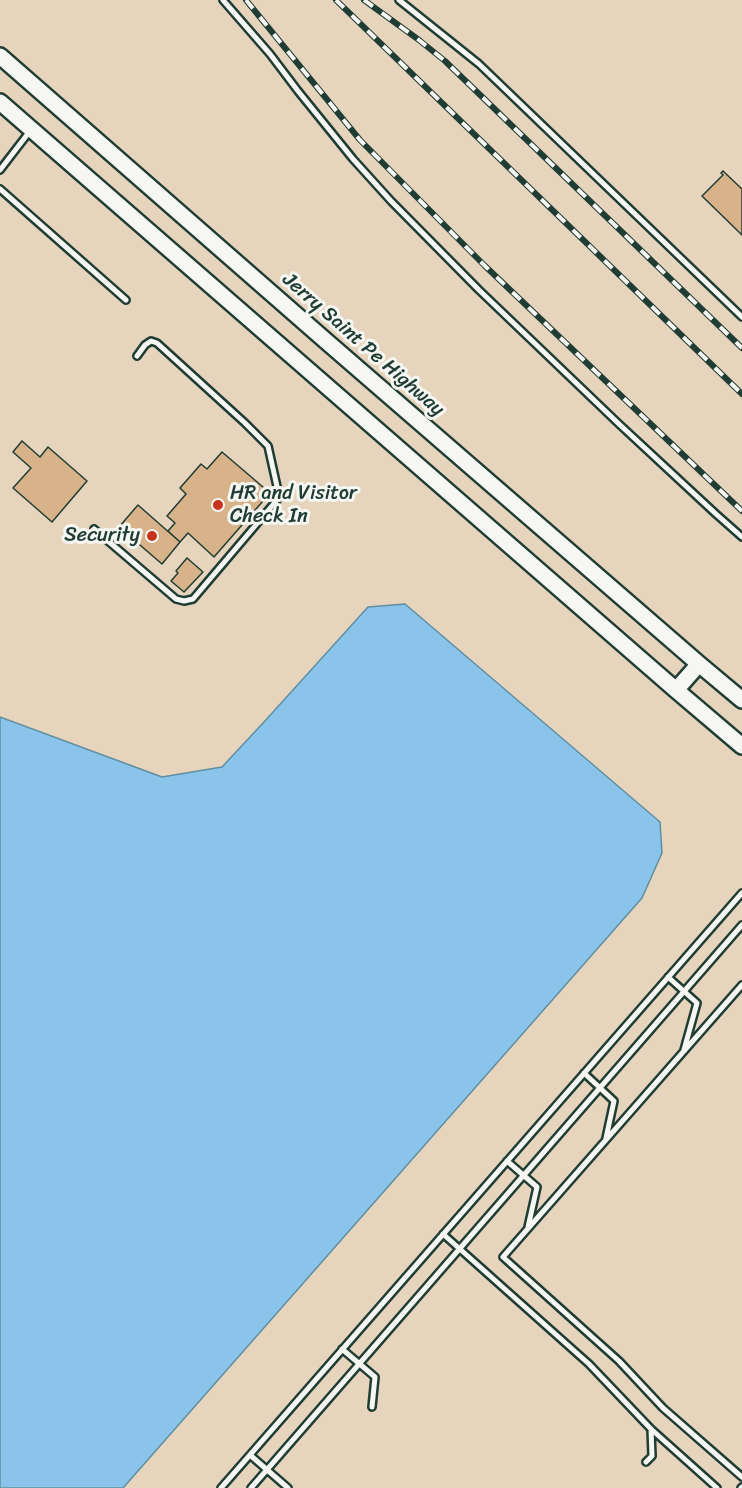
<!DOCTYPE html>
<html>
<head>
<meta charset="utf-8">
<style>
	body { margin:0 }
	canvas { display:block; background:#ede2d2 }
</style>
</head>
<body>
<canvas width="742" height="1488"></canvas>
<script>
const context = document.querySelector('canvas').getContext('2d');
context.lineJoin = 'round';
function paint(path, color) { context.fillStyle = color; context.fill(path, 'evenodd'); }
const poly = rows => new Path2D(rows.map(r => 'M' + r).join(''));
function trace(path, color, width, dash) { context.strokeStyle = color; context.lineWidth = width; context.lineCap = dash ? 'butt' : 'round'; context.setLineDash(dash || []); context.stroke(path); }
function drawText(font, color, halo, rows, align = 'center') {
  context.font = font + ' Sriracha,sans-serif'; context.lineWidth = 6; context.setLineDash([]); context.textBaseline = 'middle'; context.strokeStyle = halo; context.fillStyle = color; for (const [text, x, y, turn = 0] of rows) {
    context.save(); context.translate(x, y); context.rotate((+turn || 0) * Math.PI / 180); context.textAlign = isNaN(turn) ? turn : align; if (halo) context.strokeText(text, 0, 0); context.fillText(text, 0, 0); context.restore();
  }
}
const built = poly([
	[0,0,742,0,742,1488,0,1488]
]);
const water = poly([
	[405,604,660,822,662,853,642,898,123,1488,0,1488,0,717,162,777,222,767,264,722,368,607,405,604]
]);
const building = poly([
	[723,171,742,189,742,235,702,196,723,175,721,173,723,171],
	[22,441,40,457,48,447,87,481,52,522,13,488,31,468,13,452,22,441],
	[222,452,270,493,214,557,188,533,180,542,168,531,175,523,167,516,186,494,180,488,201,464,207,469,222,452],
	[138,505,180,542,162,564,119,527,138,505],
	[187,558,203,572,184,592,171,581,178,573,176,571,187,558]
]);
const service = poly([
	[223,0,270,54,298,91,353,159,391,201,479,290,619,424,716,514,742,537],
	[399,0,479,64,742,317],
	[0,170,30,131],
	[0,189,126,300],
	[94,529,176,599,184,601,193,599,277,500,278,491,268,446,245,423,157,343,151,341,145,345,137,356],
	[668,977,697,1003,684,1050],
	[742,985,503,1257,619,1361,663,1408,742,1477],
	[584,1073,614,1101,606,1138],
	[507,1161,537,1187,528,1227],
	[443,1234,589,1364,651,1429,717,1488],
	[342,1349,375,1377,372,1407],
	[250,1455,288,1488],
	[646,1462,652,1456,651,1429],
	[221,1488,742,893],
	[251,1488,742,925],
	[741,1488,742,1487]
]);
const secondary = poly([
	[0,56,326,341,699,664,742,700],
	[0,102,676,690,742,746],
	[676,690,699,664]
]);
const rail = poly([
	[246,0,360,140,484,265,742,511],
	[336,0,742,394],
	[364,0,419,40,445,61,742,348]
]);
const markers = [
	[218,505,6,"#c8321e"],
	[152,536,6,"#c8321e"]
];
const streetNames = [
	["Jerry Saint Pe Highway",363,345,41]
];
const poiNames = [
	["HR and Visitor",230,494],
	["Check In",230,517],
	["Security",140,536,"right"]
];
paint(built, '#e7d4bc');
paint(water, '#8bc4ea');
trace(water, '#608ea1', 1.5);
paint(building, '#d8b289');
trace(building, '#1f3d34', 1.5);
trace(service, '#1f3d34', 10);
trace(secondary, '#1f3d34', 20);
trace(service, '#f6f6f2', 5);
trace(secondary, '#f6f6f2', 15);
trace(rail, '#1f3d34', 6);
trace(rail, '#f6f6f2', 4, [11]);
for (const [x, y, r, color] of markers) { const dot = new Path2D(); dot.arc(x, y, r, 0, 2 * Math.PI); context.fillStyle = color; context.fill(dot); trace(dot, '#f6f6f2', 2); }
drawText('20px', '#1f3d34', '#f6f6f2', streetNames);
drawText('20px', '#1f3d34', '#f6f6f2', poiNames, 'left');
</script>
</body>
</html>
